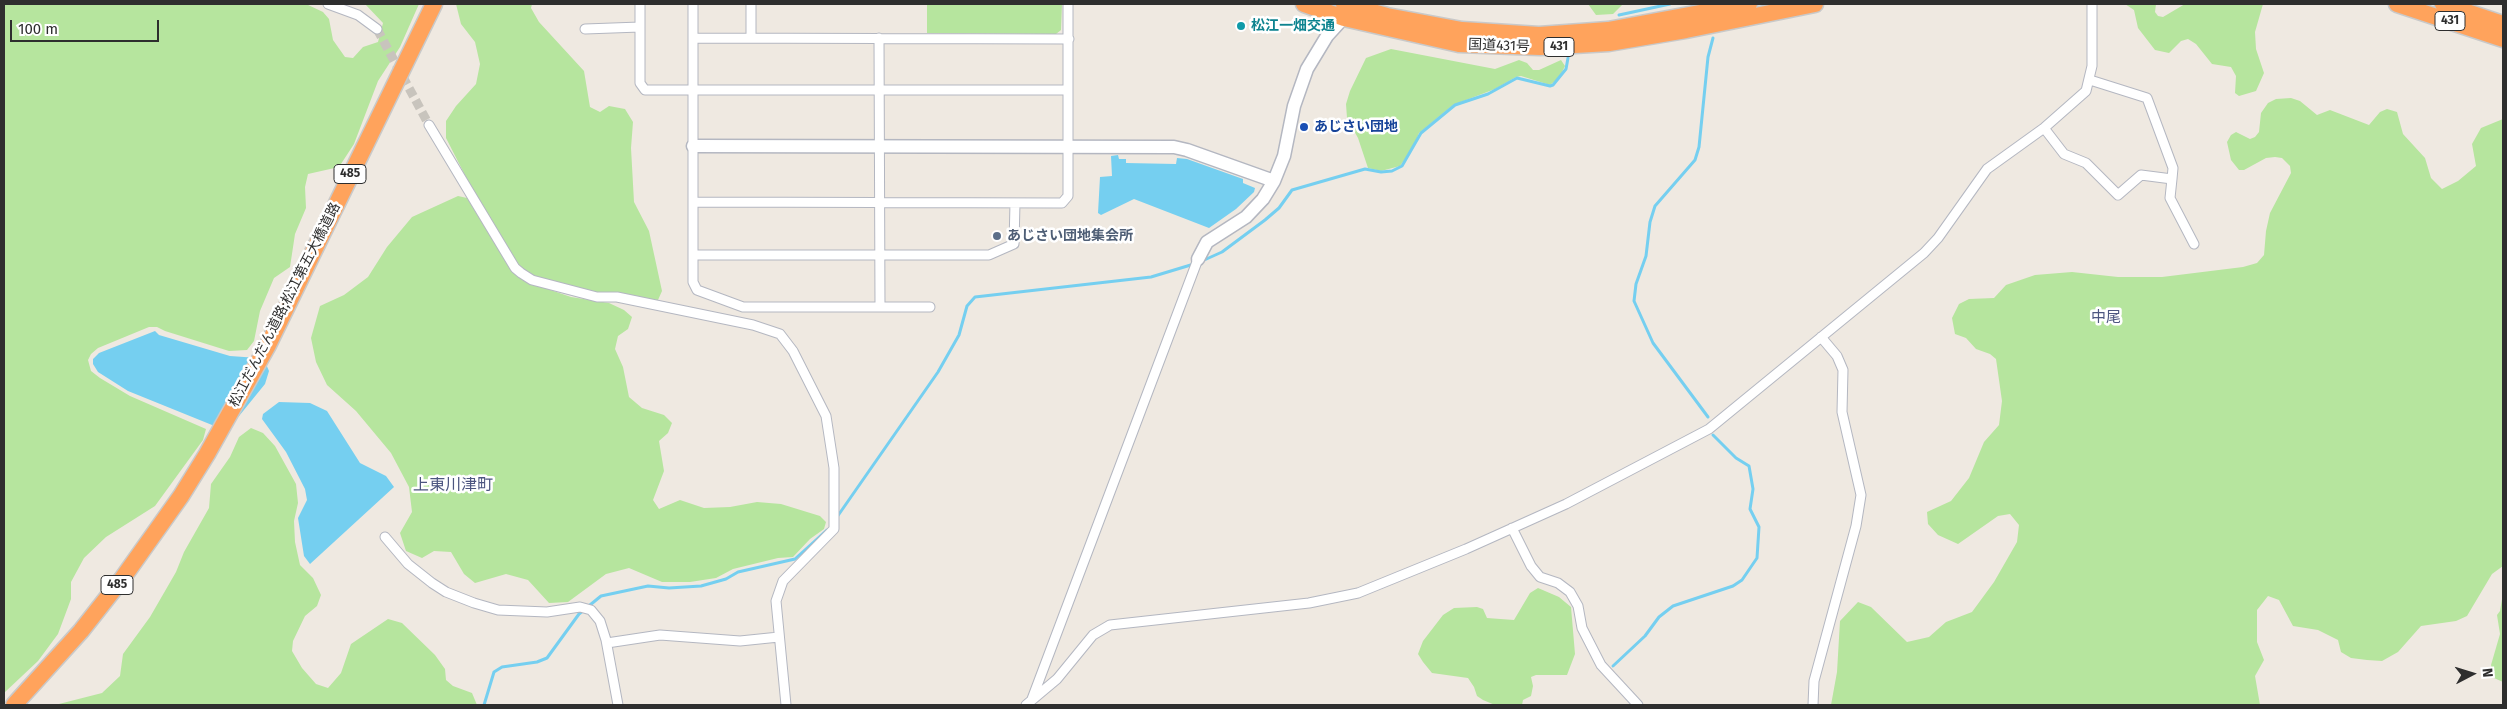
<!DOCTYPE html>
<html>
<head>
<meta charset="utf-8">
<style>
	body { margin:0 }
	#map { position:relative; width:2507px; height:709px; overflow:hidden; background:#efe9e1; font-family:"Fira Sans",sans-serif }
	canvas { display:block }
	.frame { position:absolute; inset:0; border:5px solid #2e2e2e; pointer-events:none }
	.north { position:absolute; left:2447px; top:649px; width:50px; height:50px; -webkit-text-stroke:4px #fff; paint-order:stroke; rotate:85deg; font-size:14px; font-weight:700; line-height:20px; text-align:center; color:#2e2e2e }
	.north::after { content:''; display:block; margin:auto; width:18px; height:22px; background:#2e2e2e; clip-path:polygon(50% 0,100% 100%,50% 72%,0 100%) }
	.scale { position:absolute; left:10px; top:20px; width:149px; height:22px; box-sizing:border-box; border:2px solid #2e2e2e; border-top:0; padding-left:6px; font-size:15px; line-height:18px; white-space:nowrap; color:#2e2e2e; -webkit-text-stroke:4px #fff; paint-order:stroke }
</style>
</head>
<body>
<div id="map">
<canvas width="2507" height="709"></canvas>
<div class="frame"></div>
<div class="north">N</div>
<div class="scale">100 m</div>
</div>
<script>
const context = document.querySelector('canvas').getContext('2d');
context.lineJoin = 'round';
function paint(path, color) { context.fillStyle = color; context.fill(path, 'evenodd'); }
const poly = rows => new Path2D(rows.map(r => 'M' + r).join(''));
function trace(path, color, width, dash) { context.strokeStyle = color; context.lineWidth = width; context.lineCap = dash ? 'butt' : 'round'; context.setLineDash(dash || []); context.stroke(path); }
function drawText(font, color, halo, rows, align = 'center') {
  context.font = font + ' "Fira Sans","Noto Sans JP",sans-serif'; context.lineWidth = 5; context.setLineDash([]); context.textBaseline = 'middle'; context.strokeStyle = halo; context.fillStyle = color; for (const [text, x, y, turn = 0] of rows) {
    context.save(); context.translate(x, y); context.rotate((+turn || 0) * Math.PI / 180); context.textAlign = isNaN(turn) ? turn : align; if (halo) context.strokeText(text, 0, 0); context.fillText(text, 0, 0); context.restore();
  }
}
const green = poly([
	[4,4,306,4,323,12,329,19,333,40,345,57,353,58,363,47,378,42,383,23,365,4,419,4,400,47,378,81,354,144,339,167,308,174,305,187,306,208,295,234,290,267,274,278,260,311,254,341,247,350,229,351,165,331,157,327,149,327,98,348,91,354,88,360,91,371,100,378,130,396,206,429,203,440,155,506,106,537,84,558,71,582,71,599,58,634,38,661,4,693],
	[456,4,532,4,531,8,539,22,584,71,590,107,600,112,609,106,625,109,633,122,631,148,634,202,649,231,662,291,658,300,597,294,534,277,516,265,470,185,446,138,446,121,456,106,476,84,480,64,475,42,461,24],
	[927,4,1062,4,1061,30,1056,34,927,33],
	[1588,4,1623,4,1613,14,1596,15],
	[2125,4,2156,4,2155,12,2158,16,2163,17,2185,4,2263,4,2255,32,2256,49,2264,73,2256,91,2239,96,2235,93,2236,76,2231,67,2212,64,2196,44,2188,39,2181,41,2169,53,2155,50,2138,28,2134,10],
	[1391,49,1495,69,1519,60,1527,63,1533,70,1539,70,1561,60,1565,66,1559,78,1550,85,1521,76,1516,77,1495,89,1453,105,1419,133,1414,146,1400,166,1381,171,1368,168,1358,138,1347,118,1346,104,1350,91,1366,58],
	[2291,98,2300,101,2317,115,2330,110,2369,125,2380,112,2387,109,2397,112,2403,134,2425,158,2431,178,2442,189,2458,181,2476,166,2472,144,2481,128,2503,119,2503,566,2492,574,2467,616,2456,621,2421,626,2398,652,2382,661,2367,660,2351,658,2341,652,2338,640,2318,630,2293,626,2279,600,2268,596,2257,610,2257,642,2264,660,2255,676,2260,705,1831,705,1837,672,1840,621,1858,602,1871,607,1907,642,1929,637,1946,622,1972,612,1994,582,2017,542,2019,525,2010,514,1998,516,1958,544,1938,535,1928,524,1927,512,1951,501,1969,478,1984,442,1999,425,2002,401,1996,359,1990,354,1976,349,1966,338,1955,334,1952,318,1959,304,1969,299,1994,298,2006,285,2035,275,2072,272,2118,277,2162,277,2243,267,2257,263,2264,255,2266,231,2270,213,2291,173,2290,166,2282,158,2275,157,2266,158,2244,170,2239,170,2231,160,2227,142,2231,135,2236,132,2250,139,2255,137,2259,132,2261,113,2268,103,2276,99],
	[458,196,467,198,514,273,530,283,571,297,609,303,624,310,632,317,628,329,618,336,615,349,623,367,629,397,642,408,664,415,672,423,668,433,659,441,664,471,653,500,659,509,680,500,704,508,730,507,757,502,781,504,820,516,826,522,824,529,810,539,793,557,778,558,733,569,716,578,690,582,662,582,629,568,606,574,568,602,549,603,528,580,506,574,475,583,464,574,451,552,434,551,422,558,406,551,400,533,412,512,409,487,391,453,356,411,327,385,316,362,311,338,320,306,344,295,368,277,387,247,412,217],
	[251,428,263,433,275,446,296,484,298,503,294,521,295,542,300,565,313,578,321,595,317,606,305,616,293,641,292,651,302,668,316,684,328,688,341,673,351,644,388,619,402,623,435,655,445,669,446,680,453,686,472,693,477,705,55,705,102,693,120,676,123,654,150,617,176,572,184,552,209,508,211,484,230,457,239,437],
	[1538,588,1559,597,1571,607,1575,654,1567,675,1536,675,1531,677,1533,686,1531,696,1523,700,1522,705,1495,705,1483,700,1477,696,1474,687,1468,678,1432,673,1423,662,1418,654,1423,641,1443,615,1454,608,1477,607,1483,609,1487,618,1514,620,1530,593],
	[2503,593,2503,682,2494,678,2491,665,2500,634,2497,615,2500,611]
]);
const water = poly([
	[1118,155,1119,159,1126,159,1126,163,1176,164,1177,158,1187,159,1243,179,1243,183,1255,188,1254,192,1236,209,1209,228,1134,199,1101,215,1098,213,1100,177,1112,176,1111,156],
	[155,331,159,335,230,356,258,358,266,364,269,371,265,384,235,421,227,426,217,427,128,391,98,372,93,364,93,359,99,353],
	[279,402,310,403,327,411,360,463,386,476,394,487,310,564,304,556,298,518,307,500,305,489,286,452,262,419,263,414]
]);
const stream = poly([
	[1619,15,1670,4],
	[1202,261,1222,252,1265,220,1279,208,1292,190,1365,169,1381,172,1392,171,1402,166,1421,133,1455,105,1488,94,1517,78,1550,86,1553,85,1566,69,1568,58],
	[1708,417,1653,343,1634,301,1636,284,1646,256,1650,222,1655,206,1695,160,1699,147,1708,57,1713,38],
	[837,517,938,372,959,335,967,306,975,297,1151,277,1194,264],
	[1613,666,1645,636,1659,617,1673,606,1733,586,1742,580,1757,558,1759,527,1750,509,1753,489,1749,466,1736,458,1713,435],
	[484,705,494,672,502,667,537,662,547,658,579,614,601,596,648,586,669,588,701,586,726,579,738,572,795,559,827,530]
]);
const streetTunnel = poly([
	[377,29,429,125]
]);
const street = poly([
	[328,4,358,15,377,29],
	[640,4,640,83,645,90,1068,90],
	[693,4,693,282,697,290,743,307,930,307],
	[751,4,751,37],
	[585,29,640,27],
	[693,38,1069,39],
	[879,38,880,307],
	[429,125,515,268,521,273,532,280,597,297,617,297,753,325,780,334,793,351,826,416,834,468,834,529,783,581,776,601,786,705],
	[2044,128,2064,154,2086,163,2118,195,2141,175,2172,179,2173,168,2147,98,2090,80],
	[2172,179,2170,198,2194,244],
	[693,202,1062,203,1068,196,1068,4],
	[693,255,989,255,1014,244,1015,203],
	[1512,528,1531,566,1540,577,1558,583,1570,592,1578,606,1582,628,1601,665,1638,705],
	[385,537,408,564,432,583,446,592,474,603,498,610,547,612,580,607,591,610,600,621,606,640,618,705],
	[607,643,660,635,740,641,779,637],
	[1032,699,1198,259],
	[1026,705,1057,679,1093,635,1110,625,1309,603,1358,593,1466,549,1566,504,1709,429,1924,253,1938,238,1987,169,2044,128,2086,91,2092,66,2092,4],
	[1813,705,1814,681,1856,526,1861,495,1842,412,1843,370,1837,356,1821,337]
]);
const secondary = poly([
	[693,146,1174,147,1187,150,1274,181],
	[1198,259,1207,242,1246,217,1263,199,1274,181,1284,156,1294,106,1307,69,1327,36,1348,13]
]);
const highway = poly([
	[1304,4,1344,18,1459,44,1540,47,1609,43,1686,30,1815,4],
	[1344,4,1387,16,1462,30,1539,35,1608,30,1749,4],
	[2397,4,2503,39],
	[2443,4,2503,24],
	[14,705,81,631,122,579,181,496,207,454,268,345,434,4]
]);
const markers = [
	[1241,26,5,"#0f9aa8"],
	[1304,127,5,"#1a4fb4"],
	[997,236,5,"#5c6f8a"]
];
const shields = [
	[2450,21,30],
	[1559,47,30],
	[350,174,32],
	[117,585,32]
];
const shieldNames = [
	["431",2450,21],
	["431",1559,47],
	["485",350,174],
	["485",117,585]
];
const cultureNames = [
	["松江一畑交通",1251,26]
];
const streetNames = [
	["国道431号",1499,46,2],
	["松江だんだん道路;松江第五大橋道路",285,305,-63]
];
const transitNames = [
	["あじさい団地",1314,127]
];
const serviceNames = [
	["あじさい団地集会所",1007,236]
];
const neighbourhoodNames = [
	["中尾",2106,318]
];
const quarterNames = [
	["上東川津町",453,486]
];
paint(green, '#b6e59e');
paint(water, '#75cff0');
trace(stream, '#75cff0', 3);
trace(streetTunnel, '#c8c4bd', 9, [9, 4.5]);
trace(street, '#b4b7c1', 11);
trace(secondary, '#b4b7c1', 15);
trace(highway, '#c9c9c9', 19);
trace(street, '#fff', 9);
trace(secondary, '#fff', 12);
trace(highway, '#ffa35c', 16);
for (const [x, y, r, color] of markers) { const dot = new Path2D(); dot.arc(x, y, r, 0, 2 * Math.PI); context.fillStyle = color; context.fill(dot); trace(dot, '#fff', 2); }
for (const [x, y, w] of shields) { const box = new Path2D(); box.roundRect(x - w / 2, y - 9.5, w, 19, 4); context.fillStyle = '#fff'; context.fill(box); trace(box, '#2e2e2e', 1); }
drawText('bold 12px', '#2e2e2e', null, shieldNames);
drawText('bold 14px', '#0d838f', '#fff', cultureNames, 'left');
drawText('14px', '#2e2e2e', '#fff', streetNames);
drawText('bold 14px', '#164399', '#fff', transitNames, 'left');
drawText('bold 14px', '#4e5e75', '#fff', serviceNames, 'left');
drawText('15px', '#4d5680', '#fff', neighbourhoodNames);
drawText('16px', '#4d5680', '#fff', quarterNames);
</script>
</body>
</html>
